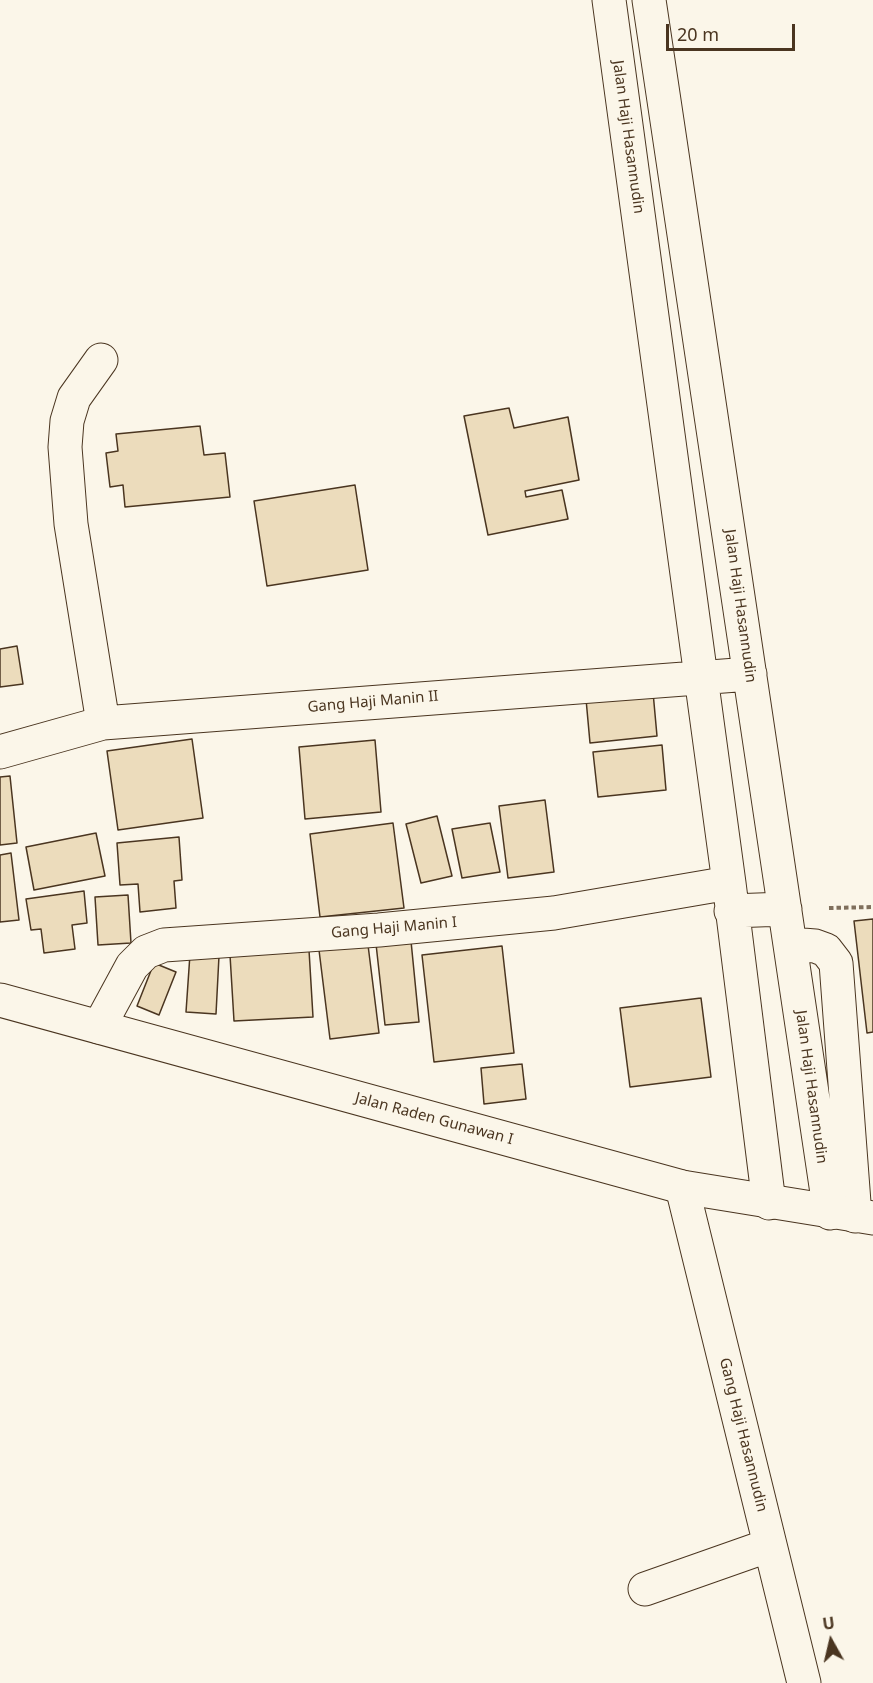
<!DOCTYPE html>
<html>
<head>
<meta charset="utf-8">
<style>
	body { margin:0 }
	#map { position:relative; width:873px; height:1683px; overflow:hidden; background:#fbf6e9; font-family:"Noto Sans",sans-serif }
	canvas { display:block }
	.north { position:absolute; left:801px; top:1611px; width:60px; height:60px; -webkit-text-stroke:4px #fbf6e9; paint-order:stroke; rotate:352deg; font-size:16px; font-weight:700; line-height:24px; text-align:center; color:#4a3520 }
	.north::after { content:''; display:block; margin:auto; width:21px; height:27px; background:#4a3520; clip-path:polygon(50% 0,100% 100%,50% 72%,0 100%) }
	.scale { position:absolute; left:666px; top:24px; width:129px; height:27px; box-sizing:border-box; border:3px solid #4a3520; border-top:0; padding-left:8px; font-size:18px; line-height:21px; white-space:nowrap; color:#4a3520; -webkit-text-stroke:4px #fbf6e9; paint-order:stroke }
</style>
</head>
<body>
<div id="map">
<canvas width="873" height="1683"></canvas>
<div class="north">U</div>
<div class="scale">20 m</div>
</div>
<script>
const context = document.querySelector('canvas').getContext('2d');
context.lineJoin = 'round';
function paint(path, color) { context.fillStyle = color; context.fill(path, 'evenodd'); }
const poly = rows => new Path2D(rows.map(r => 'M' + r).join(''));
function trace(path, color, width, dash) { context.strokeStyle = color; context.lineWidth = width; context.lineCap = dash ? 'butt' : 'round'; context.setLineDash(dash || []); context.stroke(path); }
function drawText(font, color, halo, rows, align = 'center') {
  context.font = font + ' "Noto Sans",sans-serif'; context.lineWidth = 4.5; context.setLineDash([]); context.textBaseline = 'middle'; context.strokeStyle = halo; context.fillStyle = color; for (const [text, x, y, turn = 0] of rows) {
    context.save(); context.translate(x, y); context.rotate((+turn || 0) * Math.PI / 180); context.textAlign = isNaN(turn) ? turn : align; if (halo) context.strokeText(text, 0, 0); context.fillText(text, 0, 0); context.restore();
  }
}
const building = poly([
	[509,408,514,428,568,417,579,480,525,491,526,497,562,490,568,519,488,535,464,416,509,408],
	[200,426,204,455,225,453,230,497,125,507,123,485,110,487,106,453,118,451,116,434,200,426],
	[355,485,368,570,267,586,254,501,355,485],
	[17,646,23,684,0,687,0,649,17,646],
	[653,692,657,736,590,743,586,699,653,692],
	[192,739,203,818,118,830,107,751,192,739],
	[375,740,381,812,305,819,299,747,375,740],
	[662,745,666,790,598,797,593,752,662,745],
	[10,776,17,843,0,845,0,777,10,776],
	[545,800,554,872,508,878,499,806,545,800],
	[437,816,452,876,421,883,406,824,437,816],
	[393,823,404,908,320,917,310,834,393,823],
	[490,823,500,872,462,878,452,829,490,823],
	[96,833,105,876,34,890,26,847,96,833],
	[179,837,182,880,174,881,176,908,140,912,138,884,120,885,117,843,179,837],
	[11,853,19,920,0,922,0,855,11,853],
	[84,891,87,923,72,925,75,949,44,953,41,929,31,930,26,899,84,891],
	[128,895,131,943,98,945,95,897,128,895],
	[873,919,873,1032,867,1033,854,921,873,919],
	[411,941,419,1022,385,1025,376,944,411,941],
	[368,945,379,1033,330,1039,319,950,368,945],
	[502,946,514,1053,434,1062,422,955,502,946],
	[309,950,313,1017,234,1021,230,955,309,950],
	[190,954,219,956,216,1014,186,1012,190,954],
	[154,963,176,972,159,1015,137,1006,154,963],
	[701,998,711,1077,630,1087,620,1008,701,998],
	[522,1064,526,1099,484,1104,481,1068,522,1064]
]);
const path = poly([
	[829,908,873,907]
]);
const minor = poly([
	[609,0,729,883,769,1203],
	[649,0,830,1213],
	[101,360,74,398,67,421,65,447,71,524,103,723],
	[0,752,103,723,750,674],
	[731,911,785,909],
	[790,944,815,946,826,950,836,963,855,1216],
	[99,1027,132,966,146,952,164,945,379,930,554,913,729,883],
	[682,1187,804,1683],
	[645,1589,770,1545]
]);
const highway = poly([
	[0,1000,682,1187,873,1218]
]);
const streetNames = [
	["Jalan Haji Hasannudin",628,137,82],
	["Jalan Haji Hasannudin",740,606,82],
	["Gang Haji Manin II",373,702,-5],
	["Gang Haji Manin I",394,928,-5],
	["Jalan Haji Hasannudin",811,1087,82],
	["Jalan Raden Gunawan I",434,1119,15],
	["Gang Haji Hasannudin",743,1435,76]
];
paint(building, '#ecdcbc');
trace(building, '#4a3520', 1.5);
trace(minor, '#4a3520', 35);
trace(highway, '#4a3520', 35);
trace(path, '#7f6f5c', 4, [4.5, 3]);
trace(minor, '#fbf6e9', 33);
trace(highway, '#fbf6e9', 33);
drawText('15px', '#4a3520', '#fbf6e9', streetNames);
</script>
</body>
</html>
